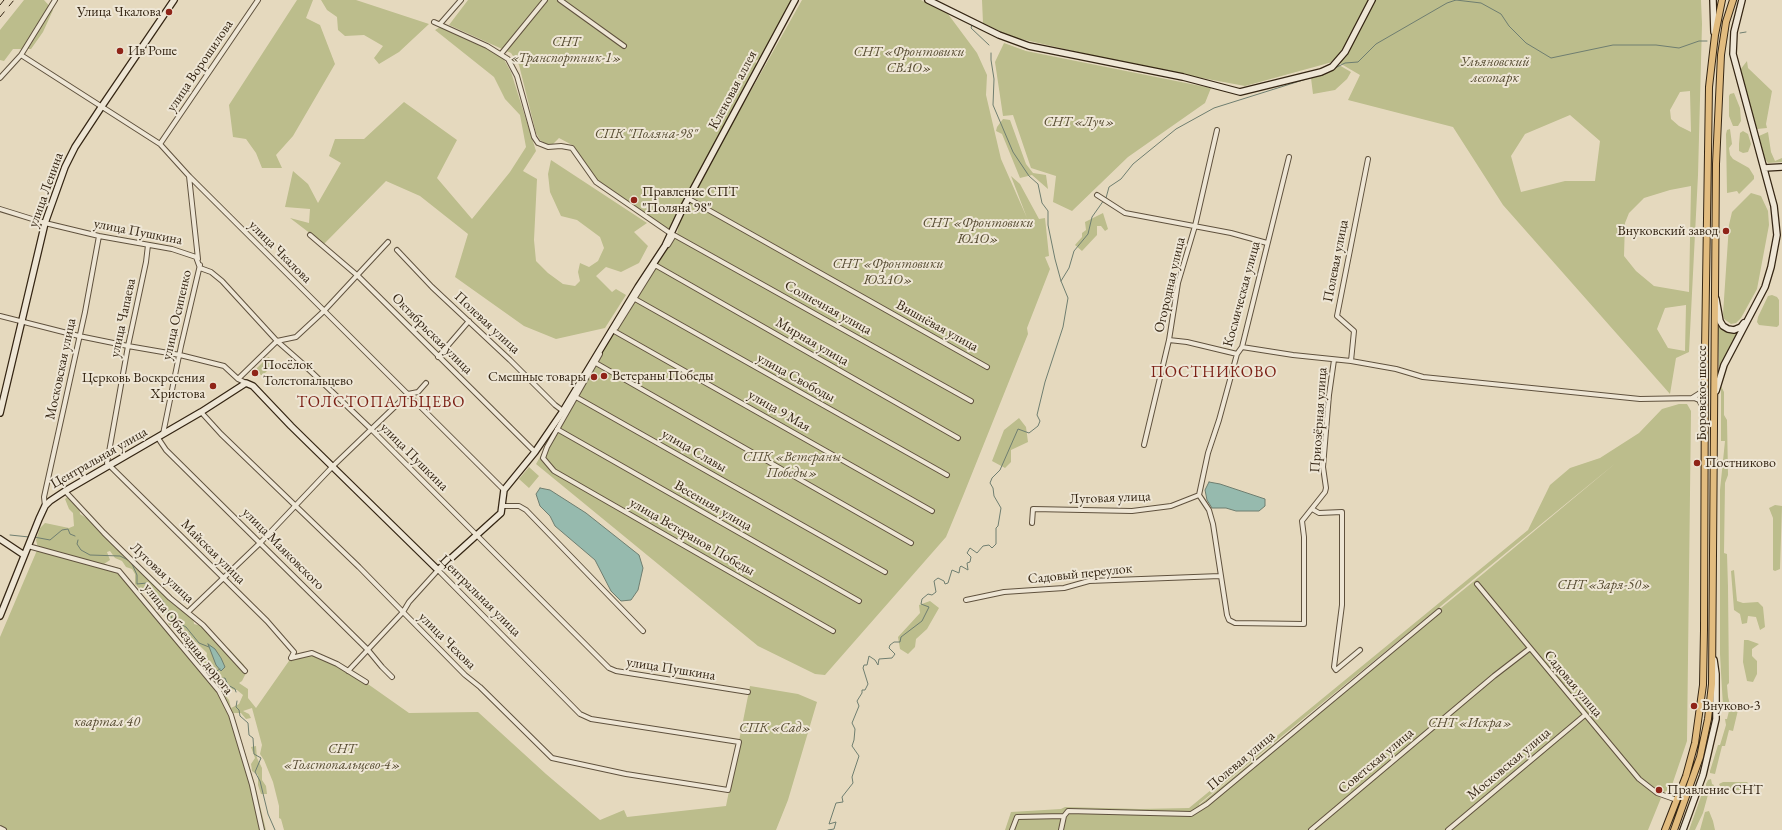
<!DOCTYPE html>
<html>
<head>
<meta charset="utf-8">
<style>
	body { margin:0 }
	canvas { display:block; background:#e5d9be }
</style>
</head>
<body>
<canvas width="1782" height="830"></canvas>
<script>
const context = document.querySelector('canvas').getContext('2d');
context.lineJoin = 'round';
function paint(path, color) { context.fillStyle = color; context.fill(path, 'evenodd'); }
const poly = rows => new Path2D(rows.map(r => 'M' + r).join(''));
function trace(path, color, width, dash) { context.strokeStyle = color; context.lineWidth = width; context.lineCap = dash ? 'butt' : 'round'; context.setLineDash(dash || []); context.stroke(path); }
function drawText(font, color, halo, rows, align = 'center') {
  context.font = font + ' "EB Garamond",serif'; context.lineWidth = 4; context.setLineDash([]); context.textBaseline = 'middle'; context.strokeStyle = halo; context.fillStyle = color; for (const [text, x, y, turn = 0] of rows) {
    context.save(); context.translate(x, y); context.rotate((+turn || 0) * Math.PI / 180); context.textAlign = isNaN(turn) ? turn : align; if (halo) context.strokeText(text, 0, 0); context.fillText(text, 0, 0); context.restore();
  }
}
const green = poly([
	[24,0,44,0,53,10,43,32,31,49,13,49,4,61,0,60,0,30],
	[297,0,313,0,306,18,320,25,335,64,293,136,276,155,282,168,262,168,256,153,246,139,233,137,229,105],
	[321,0,356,0,429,24,399,52,379,64,374,58,383,46,364,35,345,36,338,30,337,17,327,10],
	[468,0,794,0,761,58,755,61,757,65,671,227,667,229,600,184,588,171,574,146,559,138,552,145,548,145,540,140,536,133,519,65,511,53,449,25],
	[802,0,921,0,948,14,977,53,987,75,986,95,1001,159,1027,218,1011,176,1020,184,1039,219,1045,218,1049,256,1045,257,1050,269,1027,328,1028,334,963,496,946,537,825,675,815,674,758,646,536,464,588,373,677,234,681,215],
	[982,0,1701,0,1702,24,1698,175,1689,352,1676,358,1670,394,1503,205,1453,127,1348,100,1360,75,1336,61,1245,86,1148,68,1012,37,983,23],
	[1690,91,1690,92,1691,132,1679,126,1671,119,1670,110,1680,92],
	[1570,115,1600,141,1595,181,1565,181,1521,192,1511,156,1525,134],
	[1691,186,1689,292,1654,286,1636,271,1624,256,1625,223,1629,213,1644,198,1670,190],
	[1686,305,1685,351,1668,348,1657,329,1665,308],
	[440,27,502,56,511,72,536,151,523,171,537,179,534,240,536,261,548,273,563,284,575,286,580,281,578,272,580,263,589,267,598,261,604,248,600,237,577,220,561,216,550,192,548,174,551,160,647,223,634,232,648,246,639,263,621,272,606,267,596,276,612,292,616,289,626,295,605,328,556,339,524,326,455,277,468,234,420,196,386,181,324,244,290,218,309,223,310,209,285,207,293,171,308,184,318,203,341,163,329,156,335,139,364,139,404,102,457,140,437,178,472,219,510,172,526,147,520,115,505,99,494,77,435,30],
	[1004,43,1026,51,1211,88,1205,103,1128,157,1072,211,1053,202,1056,176,1031,168,1013,115,1003,116,995,62],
	[1747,61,1748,68,1772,91,1766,124,1767,128,1757,129,1740,70],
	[1339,65,1351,72,1347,79,1335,90,1313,94,1311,78],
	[1734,93,1740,108,1741,121,1738,126,1733,126,1729,116,1729,96,1730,94],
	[1003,119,1010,120,1026,164,1033,173,1046,175,1048,189,1032,175,1020,178,1002,134,996,131,997,127],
	[1730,129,1732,144,1729,148,1730,155,1733,159,1749,168,1754,176,1754,179,1739,194,1737,191,1727,193,1726,134,1727,130],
	[1743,131,1748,134,1751,144,1748,152,1743,153,1739,151,1739,144,1740,133],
	[1768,132,1771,152,1775,161,1782,158,1782,162,1768,163,1765,159,1759,136],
	[1751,193,1761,196,1768,211,1769,225,1757,289,1741,318,1736,323,1731,324,1724,319,1723,314,1729,225,1732,212],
	[1103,213,1108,229,1105,231,1101,226,1097,226,1097,235,1082,251,1075,245,1082,237,1082,233,1086,230,1085,222],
	[1772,295,1777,297,1779,300,1779,325,1777,327,1759,325,1757,322,1758,317,1768,296],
	[1718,327,1728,333,1738,333,1719,367],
	[268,357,269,357,274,364,263,375,261,375,256,370,257,368],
	[1721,386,1724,392,1724,415,1727,420,1728,475,1725,483,1724,553,1727,554,1728,587,1729,683,1727,685,1728,697,1731,708,1738,710,1733,731,1729,730,1725,746,1722,746,1715,774,1710,773,1710,771,1718,745,1720,745,1726,725,1725,719,1727,719,1729,711,1723,707,1720,654,1720,490,1725,441,1721,441],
	[1679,404,1687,404,1691,411,1687,741,1671,788,1658,796,1661,798,1648,830,1005,830,1011,812,1061,809,1065,807,1140,809,1189,808,1528,530,1550,485,1570,468,1600,458,1639,433,1662,409],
	[1617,462,1484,573,1199,805,1199,804],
	[1019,418,1026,427,1028,442,1011,450,1011,462,1005,468,992,461,1004,430],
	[529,467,539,476,529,488,519,479],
	[71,494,79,505,80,514,88,519,95,521,116,542,124,554,137,562,148,578,193,617,194,624,202,626,213,639,229,649,244,665,246,673,242,681,239,683,248,689,248,698,256,708,291,658,312,652,348,670,409,713,478,712,546,774,600,820,624,810,627,817,726,806,750,686,798,694,817,702,788,800,776,830,284,830,281,819,279,818,279,806,273,782,264,760,260,754,262,745,252,708,243,711,249,714,251,718,246,719,241,713,233,713,254,782,266,830,4,830,0,828,0,637,38,548,36,540,40,528,45,523,69,528,74,526,73,513,69,509,65,499],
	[110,551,115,558,122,561,126,567,132,569,135,574,135,584,140,589,155,592,158,599,147,594,156,604,163,607,162,610,169,625,174,626,190,641,196,642,207,653,206,660,201,660,199,664,119,568,104,564,110,560,107,552],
	[203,669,216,684,223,684,222,681,224,680,231,689,237,690,243,695,239,704,231,708,229,700],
	[1775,505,1782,506,1780,569,1775,571,1773,570,1773,518,1769,508],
	[1734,570,1737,601,1743,603,1758,602,1763,607,1765,627,1760,630,1756,617,1748,616,1747,623,1742,624,1740,614,1734,610,1731,571],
	[930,601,939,608,927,629,916,639,915,647,908,654,900,649,898,637,920,613,919,605],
	[1744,640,1748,640,1759,644,1752,649,1752,656,1757,661,1757,674,1753,682,1747,681,1743,662],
	[256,746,257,758,262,768,262,780,266,786,267,794,261,794,258,785,258,775,252,771,251,764,255,758,251,747],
	[1711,779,1712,784,1714,785,1712,792,1709,791,1703,813,1695,830,1689,830,1704,788,1706,789,1706,784,1708,780],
	[1723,782,1747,782,1751,786,1748,789,1729,791,1721,788,1719,784],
	[1709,811,1713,821,1715,830,1700,830,1705,812]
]);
const water = poly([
	[1209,482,1220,484,1265,499,1265,506,1259,511,1236,511,1226,508,1212,508,1207,500,1205,490,1209,482],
	[540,488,550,490,586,513,639,555,643,568,638,590,631,600,621,601,611,591,595,560,555,526,550,516,540,506,536,494,540,488],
	[208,644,215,649,221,658,225,667,221,671,216,665,208,644]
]);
const stream = poly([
	[1456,0,1481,3,1501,14,1509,26,1526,43,1551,58,1613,45,1656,45,1679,48,1699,41,1707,41],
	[972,25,971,28,989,45],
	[1740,33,1746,32],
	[1335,68,1345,63,1358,62,1376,44,1447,3,1456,0],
	[1106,198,1109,187,1121,179,1133,164,1176,129,1214,108,1319,75],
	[1061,281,1069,268,1074,251,1088,234,1092,217,1104,200],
	[10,535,29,537],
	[34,537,50,540,62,530,68,529,70,534,75,536],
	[78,540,77,544,81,550,90,555,120,556,130,561],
	[132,564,137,575,137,584,147,583,163,601,173,620,186,627,199,643,209,647],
	[220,669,215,672,213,676,218,679,225,678,228,685,235,689,236,692],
	[237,701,236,707,239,710,240,716,248,723,249,735,253,738,254,754,261,758,255,772,260,781,268,814,275,830],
	[828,830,834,829,836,822,829,824,836,803,843,802,842,797,853,783,852,777,859,756,852,746,854,740,855,729,852,723,859,706,857,701,862,693,862,690,865,690,868,684,863,668,864,665,867,665,869,656,875,660,878,665,879,659,892,658,895,654,889,648,890,645,894,642,900,642,901,637,922,621,929,607,921,604,922,599,928,594,932,595,936,592,934,581,938,578,944,581,945,584,948,583,952,570,959,573,960,567,961,566,968,570,967,563,970,562,971,557,967,553,970,548,977,553,983,546,989,545,992,548,996,544,996,528,998,526,1001,508,994,496,993,488,990,483,992,478,1000,470,1018,429,1029,433,1038,426,1040,421,1037,415,1045,382,1063,327,1068,298,1061,281,1055,259,1048,225,1048,211,1042,203,1038,184,1029,176,1013,152,993,105,994,79,991,60,991,53]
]);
const street = poly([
	[560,0,624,46],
	[434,22,487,46,508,59,517,76,534,137,538,143,548,147,561,146,572,148,596,182,670,233],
	[440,24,461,0],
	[501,54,545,0],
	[21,55,160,144,189,176,504,490],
	[0,78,21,55,55,0],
	[160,144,258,0],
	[1289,157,1242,347,1237,354,1219,420,1208,453,1199,495,1209,510,1213,524,1227,615,1229,620,1235,623,1304,624,1304,537,1302,521,1325,492,1326,488,1323,467,1329,395,1334,360],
	[189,176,198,259],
	[1097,195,1125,213,1231,233,1267,243],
	[689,199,987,367],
	[0,209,45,223,99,236,172,249,196,257,200,268,211,272,222,281,277,341,302,363,371,429,609,668,616,671,748,692],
	[310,235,358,276,535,452],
	[148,245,146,262,128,346,107,463,267,621,294,652,291,658],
	[668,245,674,235,971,401],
	[397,250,432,287,510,360,555,405,563,411],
	[655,265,958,438],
	[635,299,947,475],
	[0,316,79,336,128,346,180,355,224,366,238,379,246,383],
	[616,328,654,267],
	[614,331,932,511],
	[1169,340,1187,342,1237,354],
	[1242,347,1293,355,1351,361,1396,369,1423,377,1640,399,1694,398,1699,400,1704,409],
	[600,354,547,447,543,458,554,471,833,631],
	[438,357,469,321],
	[1351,361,1354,331,1337,316,1368,159],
	[594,362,911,543],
	[238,379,277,341,296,337,324,311,388,242],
	[576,397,885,572],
	[1692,398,1700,393,1704,386],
	[201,412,221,434,359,567,403,612,465,675,480,687,552,758,626,774,728,790,739,742,591,719,580,714,438,570,409,602,403,612,348,671],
	[557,429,859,601],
	[163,434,181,346,200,265],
	[158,438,166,450,368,650,382,667,392,677],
	[1144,445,1169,340,1178,283,1195,226,1217,130],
	[65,491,104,533,170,598,203,625,245,671],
	[45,506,44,497,85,312,99,236],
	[503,506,519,506,526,510,643,631],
	[1312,509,1319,513,1342,512,1342,605,1334,667,1336,670,1360,650],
	[1032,523,1033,509,1132,511,1171,506,1199,495],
	[28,546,119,571,219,691,231,715,252,785,262,830],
	[1477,584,1639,779,1657,793,1677,800],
	[966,600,1004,592,1064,588,1089,581,1220,576],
	[188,612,261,542,333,466,408,394,418,392,426,383],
	[291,658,312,653,337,664,366,682],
	[0,828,4,830],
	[1012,830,1017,817,1064,816,1068,811,1191,814,1207,804,1439,611],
	[1061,830,1064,816],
	[1311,830,1494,676,1529,649],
	[1448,830,1585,715]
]);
const secondary = poly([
	[928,0,999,35,1029,46,1183,77,1240,92,1321,72,1332,67,1345,52,1372,0],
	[1713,0,1714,32],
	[1764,168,1782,167],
	[1716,299,1720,321,1723,326,1728,329,1734,330,1741,327,1744,323],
	[1716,391,1724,365,1765,287,1771,267,1777,235,1774,206,1733,54,1734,32,1742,0],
	[0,413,45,223,65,167,75,147,102,106,174,0],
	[0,539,24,555],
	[0,616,39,519,45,506,50,501,65,491,201,412,246,383,253,386,291,426,438,570,501,513,504,490,535,452,563,411,638,287,665,246,681,212,795,0],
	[1683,830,1703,775,1716,719,1716,674,1714,660]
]);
const primary = poly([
	[1665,830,1686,776,1695,743,1703,685,1704,630,1705,350,1709,87,1715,35,1722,0],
	[1674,830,1700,757,1708,719,1712,684,1716,164,1721,55,1726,22,1733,0]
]);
const rail = poly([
	[0,5,4,0],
	[0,17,14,0]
]);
const markers = [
	[169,12,4,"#8f2418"],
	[120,51,4,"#8f2418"],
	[634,200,4,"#8f2418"],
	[1726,231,4,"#8f2418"],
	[255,373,4,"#8f2418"],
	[604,376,4,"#8f2418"],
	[594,377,4,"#8f2418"],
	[213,386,4,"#8f2418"],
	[1697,463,4,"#8f2418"],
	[1694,706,4,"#8f2418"],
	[1659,790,4,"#8f2418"]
];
const poiNames = [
	["Улица Чкалова",161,12,"right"],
	["Ив Роше",128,51],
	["Правление СПТ",642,192],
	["\"Поляна 98\"",642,208],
	["Внуковский завод",1718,231,"right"],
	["Посёлок",263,365],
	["Толстопальцево",263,381],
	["Ветераны Победы",612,376],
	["Смешные товары",586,377,"right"],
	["Церковь Воскресения",205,378,"right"],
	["Христова",205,394,"right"],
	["Постниково",1705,463],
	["Внуково-3",1702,706],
	["Правление СНТ",1667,790]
];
const parkNames = [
	["СНТ",566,42],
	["«Транспортник-1»",566,58],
	["СНТ «Фронтовики",909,52],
	["СВАО»",909,68],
	["Ульяновский",1495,62],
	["лесопарк",1495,78],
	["СНТ «Луч»",1079,122],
	["СПК \"Поляна-98\"",646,134],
	["СНТ «Фронтовики",978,223],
	["ЮАО»",978,239],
	["СНТ «Фронтовики",888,264],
	["ЮЗАО»",888,280],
	["СПК «Ветераны",792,457],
	["Победы»",792,473],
	["СНТ «Заря-50»",1604,585],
	["квартал 40",107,722],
	["СНТ «Искра»",1470,723],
	["СПК «Сад»",775,728],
	["СНТ",342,749],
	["«Толстопальцево-4»",342,765]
];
const streetNames = [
	["улица Ворошилова",200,66,-56],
	["Кленовая аллея",733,90,-62],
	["улица Ленина",46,190,-70],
	["улица Пушкина",138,232,11],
	["улица Чкалова",280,252,45],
	["Полевая улица",1336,261,-79],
	["Огородная улица",1170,285,-77],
	["Космическая улица",1242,294,-75],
	["Солнечная улица",828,308,29],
	["улица Осипенко",177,315,-77],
	["улица Чапаева",123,318,-78],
	["Полевая улица",487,323,43],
	["Вишнёвая улица",937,326,29],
	["Октябрьская улица",432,334,45],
	["Мирная улица",812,342,30],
	["Московская улица",61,369,-78],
	["улица Свободы",796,378,29],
	["Боровское шоссе",1702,393,-90],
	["улица 9 Мая",779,411,30],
	["Приозёрная улица",1319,420,-86],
	["улица Славы",694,451,30],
	["улица Пушкина",414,457,45],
	["Центральная улица",99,458,-30],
	["Луговая улица",1110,498,-2],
	["Весенняя улица",713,506,30],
	["улица Ветеранов Победы",692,537,30],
	["улица Маяковского",283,549,45],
	["Майская улица",213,552,45],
	["Луговая улица",162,573,43],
	["Садовый переулок",1080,574,-6],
	["Центральная улица",480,596,45],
	["улица Объездная дорога",188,639,52],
	["улица Чехова",447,641,45],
	["улица Пушкина",671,669,9],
	["Садовая улица",1573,684,50],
	["Полевая улица",1241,761,-40],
	["Советская улица",1376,761,-40],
	["Московская улица",1509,764,-40]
];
const quarterNames = [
	["ПОСТНИКОВО",1214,373],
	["ТОЛСТОПАЛЬЦЕВО",381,403]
];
paint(green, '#bcbd8c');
paint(water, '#96baae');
trace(water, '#6f7e70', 1);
trace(stream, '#6f7e70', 1);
trace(street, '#60523e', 6);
trace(secondary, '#342513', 8);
trace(primary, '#342513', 8);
trace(street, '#eee6d5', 4);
trace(secondary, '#eee6d5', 5.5);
trace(primary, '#e2bc7f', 6);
trace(rail, '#342513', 1, [7, 7]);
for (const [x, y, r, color] of markers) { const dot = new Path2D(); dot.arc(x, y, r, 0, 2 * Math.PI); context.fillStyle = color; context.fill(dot); trace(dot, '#eee6d5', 1.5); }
drawText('14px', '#342513', '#eee6d5', poiNames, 'left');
drawText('italic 14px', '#564b31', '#eee6d5', parkNames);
drawText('14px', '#342513', '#eee6d5', streetNames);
context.letterSpacing = '1px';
drawText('16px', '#7a1f14', '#eee6d5', quarterNames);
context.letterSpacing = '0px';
</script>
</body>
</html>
